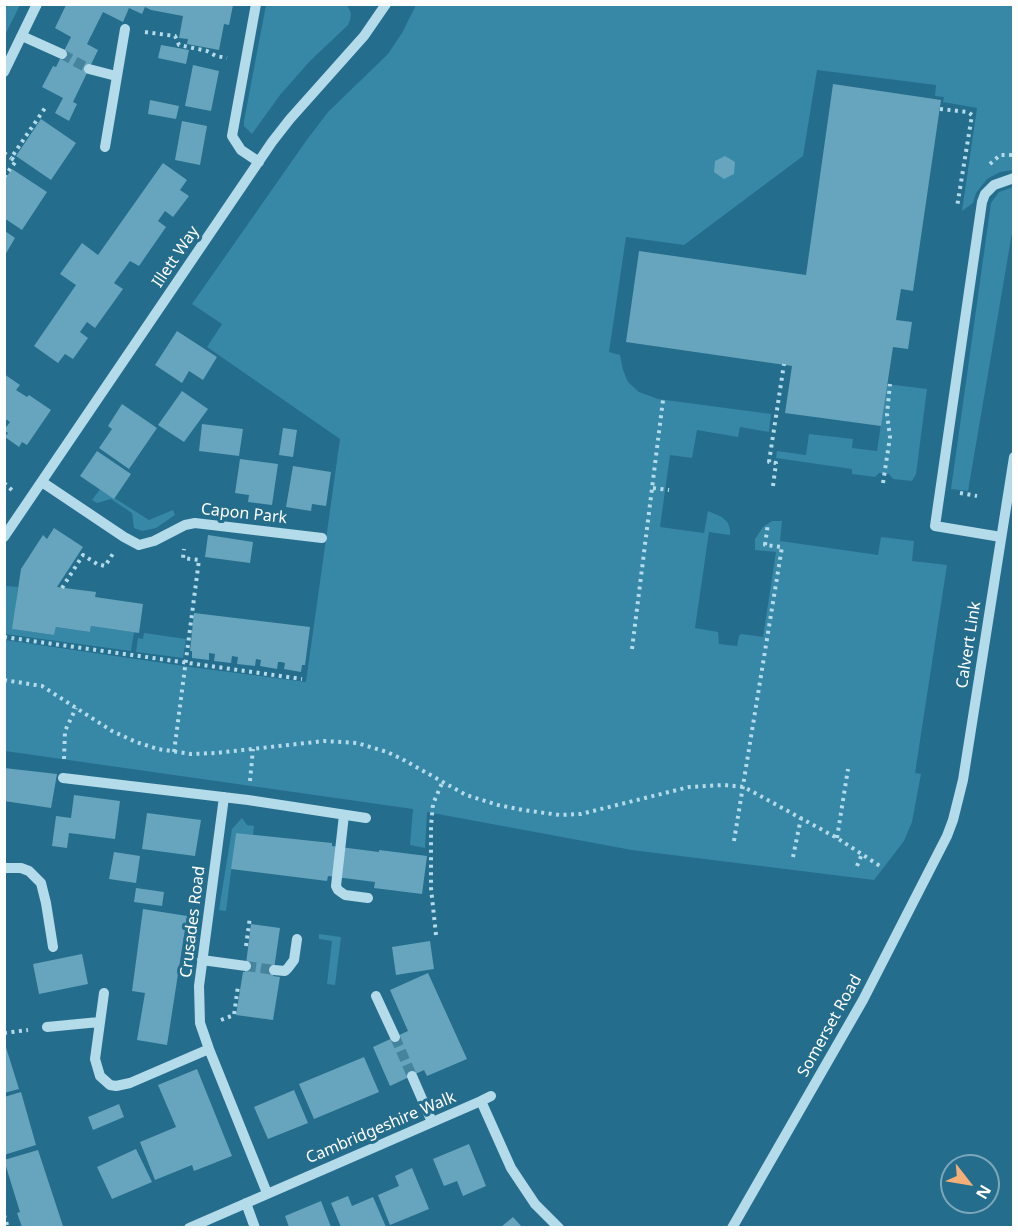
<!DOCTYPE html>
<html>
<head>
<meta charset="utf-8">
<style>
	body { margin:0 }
	#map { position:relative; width:1018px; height:1232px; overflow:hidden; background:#256d8c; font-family:"Noto Sans",sans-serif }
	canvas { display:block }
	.frame { position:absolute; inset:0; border:6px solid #fff; pointer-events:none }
	.north { position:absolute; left:940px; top:1154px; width:60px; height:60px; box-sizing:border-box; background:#256d8c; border:2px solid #7ca7ba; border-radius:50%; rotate:121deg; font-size:16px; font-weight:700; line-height:24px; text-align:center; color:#fff }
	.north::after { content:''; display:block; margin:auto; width:21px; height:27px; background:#f4af78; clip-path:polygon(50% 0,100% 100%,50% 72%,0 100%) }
</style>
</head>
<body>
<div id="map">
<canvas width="1018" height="1232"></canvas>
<div class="frame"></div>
<div class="north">N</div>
</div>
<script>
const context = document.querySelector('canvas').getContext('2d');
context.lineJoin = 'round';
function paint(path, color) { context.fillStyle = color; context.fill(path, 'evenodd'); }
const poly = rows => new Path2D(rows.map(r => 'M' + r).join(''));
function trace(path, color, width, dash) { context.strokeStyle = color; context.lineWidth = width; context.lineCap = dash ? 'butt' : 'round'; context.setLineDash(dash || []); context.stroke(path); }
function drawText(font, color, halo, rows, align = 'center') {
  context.font = font + ' "Noto Sans",sans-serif'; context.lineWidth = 6; context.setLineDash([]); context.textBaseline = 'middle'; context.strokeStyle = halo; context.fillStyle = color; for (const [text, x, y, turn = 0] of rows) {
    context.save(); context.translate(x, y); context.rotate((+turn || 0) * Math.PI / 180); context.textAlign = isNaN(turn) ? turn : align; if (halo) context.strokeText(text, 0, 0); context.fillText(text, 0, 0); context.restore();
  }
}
const green = poly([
	[7,5,20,5,5,35,5,9],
	[266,5,347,5,351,13,350,20,348,25,310,61,280,95,252,134,244,126,244,121],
	[416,5,1013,5,1013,170,1000,172,987,179,976,193,973,203,962,211,977,108,943,102,944,97,935,96,936,85,817,70,803,156,684,245,626,237,609,352,620,355,623,370,628,382,639,392,658,399,771,414,769,432,740,427,738,437,697,430,692,458,670,455,660,527,704,533,708,511,722,517,728,523,730,530,730,535,709,532,695,628,718,632,719,644,737,646,739,636,741,634,763,637,776,552,755,550,755,539,763,527,772,521,782,521,780,541,878,555,881,537,914,541,912,561,947,565,915,773,921,774,912,822,904,841,874,880,632,850,427,812,425,848,410,845,413,809,5,751,5,640,191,667,306,682,340,439,207,347,222,324,192,304,306,141,328,112,388,54,402,33],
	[1013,187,1013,227,968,491,951,489,991,203,999,192],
	[887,384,927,389,916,474,912,481,893,479,889,474,879,473,875,477,852,474,852,469,776,458,777,451,806,455,809,434,853,439,852,448,877,451],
	[100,489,149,520,173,510,175,515,156,528,142,531,134,528,132,513,111,499,97,503,92,500],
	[5,586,18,587,13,629,54,635,56,627,90,632,91,626,134,632,131,651,5,634],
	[144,633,186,639,183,658,136,652,138,638,143,639],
	[242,818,247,825,254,826,253,835,236,833,226,911,219,910,232,829],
	[319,934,341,937,335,985,327,984,332,941,319,939]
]);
const building = poly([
	[66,5,233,5,229,25,224,24,219,50,187,44,188,39,179,38,183,16,151,10,145,7,142,14,129,8,123,22,103,12,87,44,98,50,73,102,77,104,69,121,55,113,63,98,42,87,53,66,56,67,71,37,55,28],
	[161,45,189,50,186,64,158,58],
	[193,65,219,71,211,111,185,106],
	[833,84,941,100,913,291,901,289,896,320,912,322,908,349,893,347,881,426,785,413,792,366,626,342,639,251,806,275],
	[150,100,179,106,176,119,148,114],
	[41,119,76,143,51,180,16,156],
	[182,121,207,126,200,165,175,160],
	[725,156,735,162,734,174,724,179,714,172,715,161],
	[163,163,187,180,180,190,189,196,173,217,165,211,158,221,166,227,139,266,130,261,114,283,123,289,95,328,87,322,80,332,88,338,73,359,65,354,58,363,34,346,76,285,60,274,82,243,98,255],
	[12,169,47,192,22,230,4,218,4,180],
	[5,231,15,238,5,255],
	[177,331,217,357,203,380,189,371,182,383,155,365],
	[4,374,20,385,16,390,27,397,29,395,51,410,27,445,22,442,19,447,5,437,8,433,4,430,10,422,4,418],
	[182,391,208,409,184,442,158,425],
	[122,404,157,428,129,469,99,448,112,429,108,426],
	[202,424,243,429,239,456,199,451],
	[283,428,297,430,293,457,279,455],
	[97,451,131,474,114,499,80,476],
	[240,459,278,464,272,505,248,502,249,495,235,493],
	[293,466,331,472,326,506,312,504,311,511,286,507],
	[54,528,83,547,57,587,96,592,95,597,143,604,139,633,91,626,90,632,56,627,54,635,12,629,21,569,43,535,47,539],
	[208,535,253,542,250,563,205,557],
	[194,613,310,627,305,665,302,665,301,672,284,669,285,663,281,662,278,662,277,669,260,666,261,660,256,659,255,666,237,664,238,657,232,656,231,663,214,661,215,654,209,653,209,660,192,658,192,651,190,651],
	[4,768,57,774,51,808,4,801],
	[74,795,120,801,115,839,69,833,67,848,52,846,56,816,71,818],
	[147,813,201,820,195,856,142,849],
	[236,833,332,843,332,846,379,852,379,850,427,856,422,894,374,888,375,882,328,876,327,881,231,869],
	[114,852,140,856,136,883,109,879],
	[136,888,164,892,162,906,134,902],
	[143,909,187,916,167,1045,137,1040,145,993,132,991],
	[251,924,280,928,273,976,280,977,273,1020,236,1015,243,972,245,972],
	[430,941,434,969,396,975,392,947],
	[82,954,88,984,39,994,33,964],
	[428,973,467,1059,427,1076,424,1070,390,1086,373,1047,408,1031,390,990],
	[4,1041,19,1089,4,1093],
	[364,1057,379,1092,314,1119,299,1084],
	[197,1069,232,1156,194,1171,192,1165,155,1180,140,1142,176,1127,158,1085],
	[294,1090,308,1123,268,1139,254,1107],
	[21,1092,36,1145,4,1155,4,1097],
	[119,1104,124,1117,93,1130,88,1117],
	[469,1144,486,1186,463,1196,457,1181,444,1186,433,1159],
	[136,1149,152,1182,112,1199,97,1167],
	[38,1150,63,1226,59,1227,22,1227,17,1213,20,1212,4,1160],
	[412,1168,429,1209,390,1225,378,1195,399,1186,395,1176],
	[348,1196,352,1206,373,1197,386,1227,341,1227,331,1203],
	[321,1201,331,1227,289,1227,285,1216],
	[513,1217,522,1227,501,1227]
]);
const minorTunnel = poly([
	[62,54,89,69],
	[246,966,274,970],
	[395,1037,412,1076]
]);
const path = poly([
	[145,32,175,36,179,45,207,51,216,56,227,58],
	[940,109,968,112,972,115,957,207],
	[4,153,11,158],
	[990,164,1000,155,1014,155],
	[4,177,16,161,11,158,45,108],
	[4,483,13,491],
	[883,483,890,437,887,414,890,384],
	[773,486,776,463,769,462,784,364],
	[653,488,669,490],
	[960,493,977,496],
	[62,588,83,555,97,564,105,566,114,552],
	[4,637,302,679],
	[632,649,663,400],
	[4,680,42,686,112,731,136,742,158,749,191,754,216,753,324,741,357,743,387,752,402,759,466,795,498,805,523,810,560,815,581,814,689,787,724,785,744,787,837,838,883,868],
	[174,752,199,560,183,558,184,549],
	[64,759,65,731,76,708],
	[250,781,253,749],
	[837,838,848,769],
	[734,841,782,547,765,545,768,523],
	[793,857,801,818],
	[857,866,862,854],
	[436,935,431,888,431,826,433,804,442,783],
	[246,946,250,917],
	[221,1020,234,1015,238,986],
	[4,1033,28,1030],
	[4,1215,8,1228]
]);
const minor = poly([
	[256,4,232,136,241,150,259,162],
	[22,36,62,54],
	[89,69,116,76],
	[4,72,37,4],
	[105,147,125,29],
	[42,482,124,537,139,545,154,541,185,525,195,523,322,538],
	[4,537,272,142,290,119,364,36,386,4],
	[1001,537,935,526,982,202,985,194,994,185,1014,178],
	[63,778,248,800,366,818],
	[224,797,199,986,200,1023,209,1049,267,1193],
	[344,815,336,886,338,890,345,895,368,898],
	[4,868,21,868,29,871,41,883,46,903,53,947],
	[202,960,246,966],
	[274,970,285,971,288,968,294,960,297,939],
	[104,993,95,1059,100,1076,110,1085,116,1086,130,1083,209,1049],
	[376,996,395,1037],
	[47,1027,99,1022],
	[412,1076,432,1122],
	[481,1101,491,1096],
	[246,1203,255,1228],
	[189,1228,481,1101,511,1168,535,1204,559,1228],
	[732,1228,863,1000,947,836,953,820,963,780,1014,457]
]);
const streetNames = [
	["Illett Way",176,257,-56],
	["Capon Park",244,514,6],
	["Calvert Link",969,645,-81],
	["Crusades Road",193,922,-83],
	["Somerset Road",830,1026,-61],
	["Cambridgeshire Walk",381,1128,-23]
];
paint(green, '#3787a7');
paint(building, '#66a5bd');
trace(minorTunnel, '#46839d', 10, [10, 5]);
trace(path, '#b4dbea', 4, [3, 4.5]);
trace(minor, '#b4dbea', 10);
drawText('16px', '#fff', '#256d8c', streetNames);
</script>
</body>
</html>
